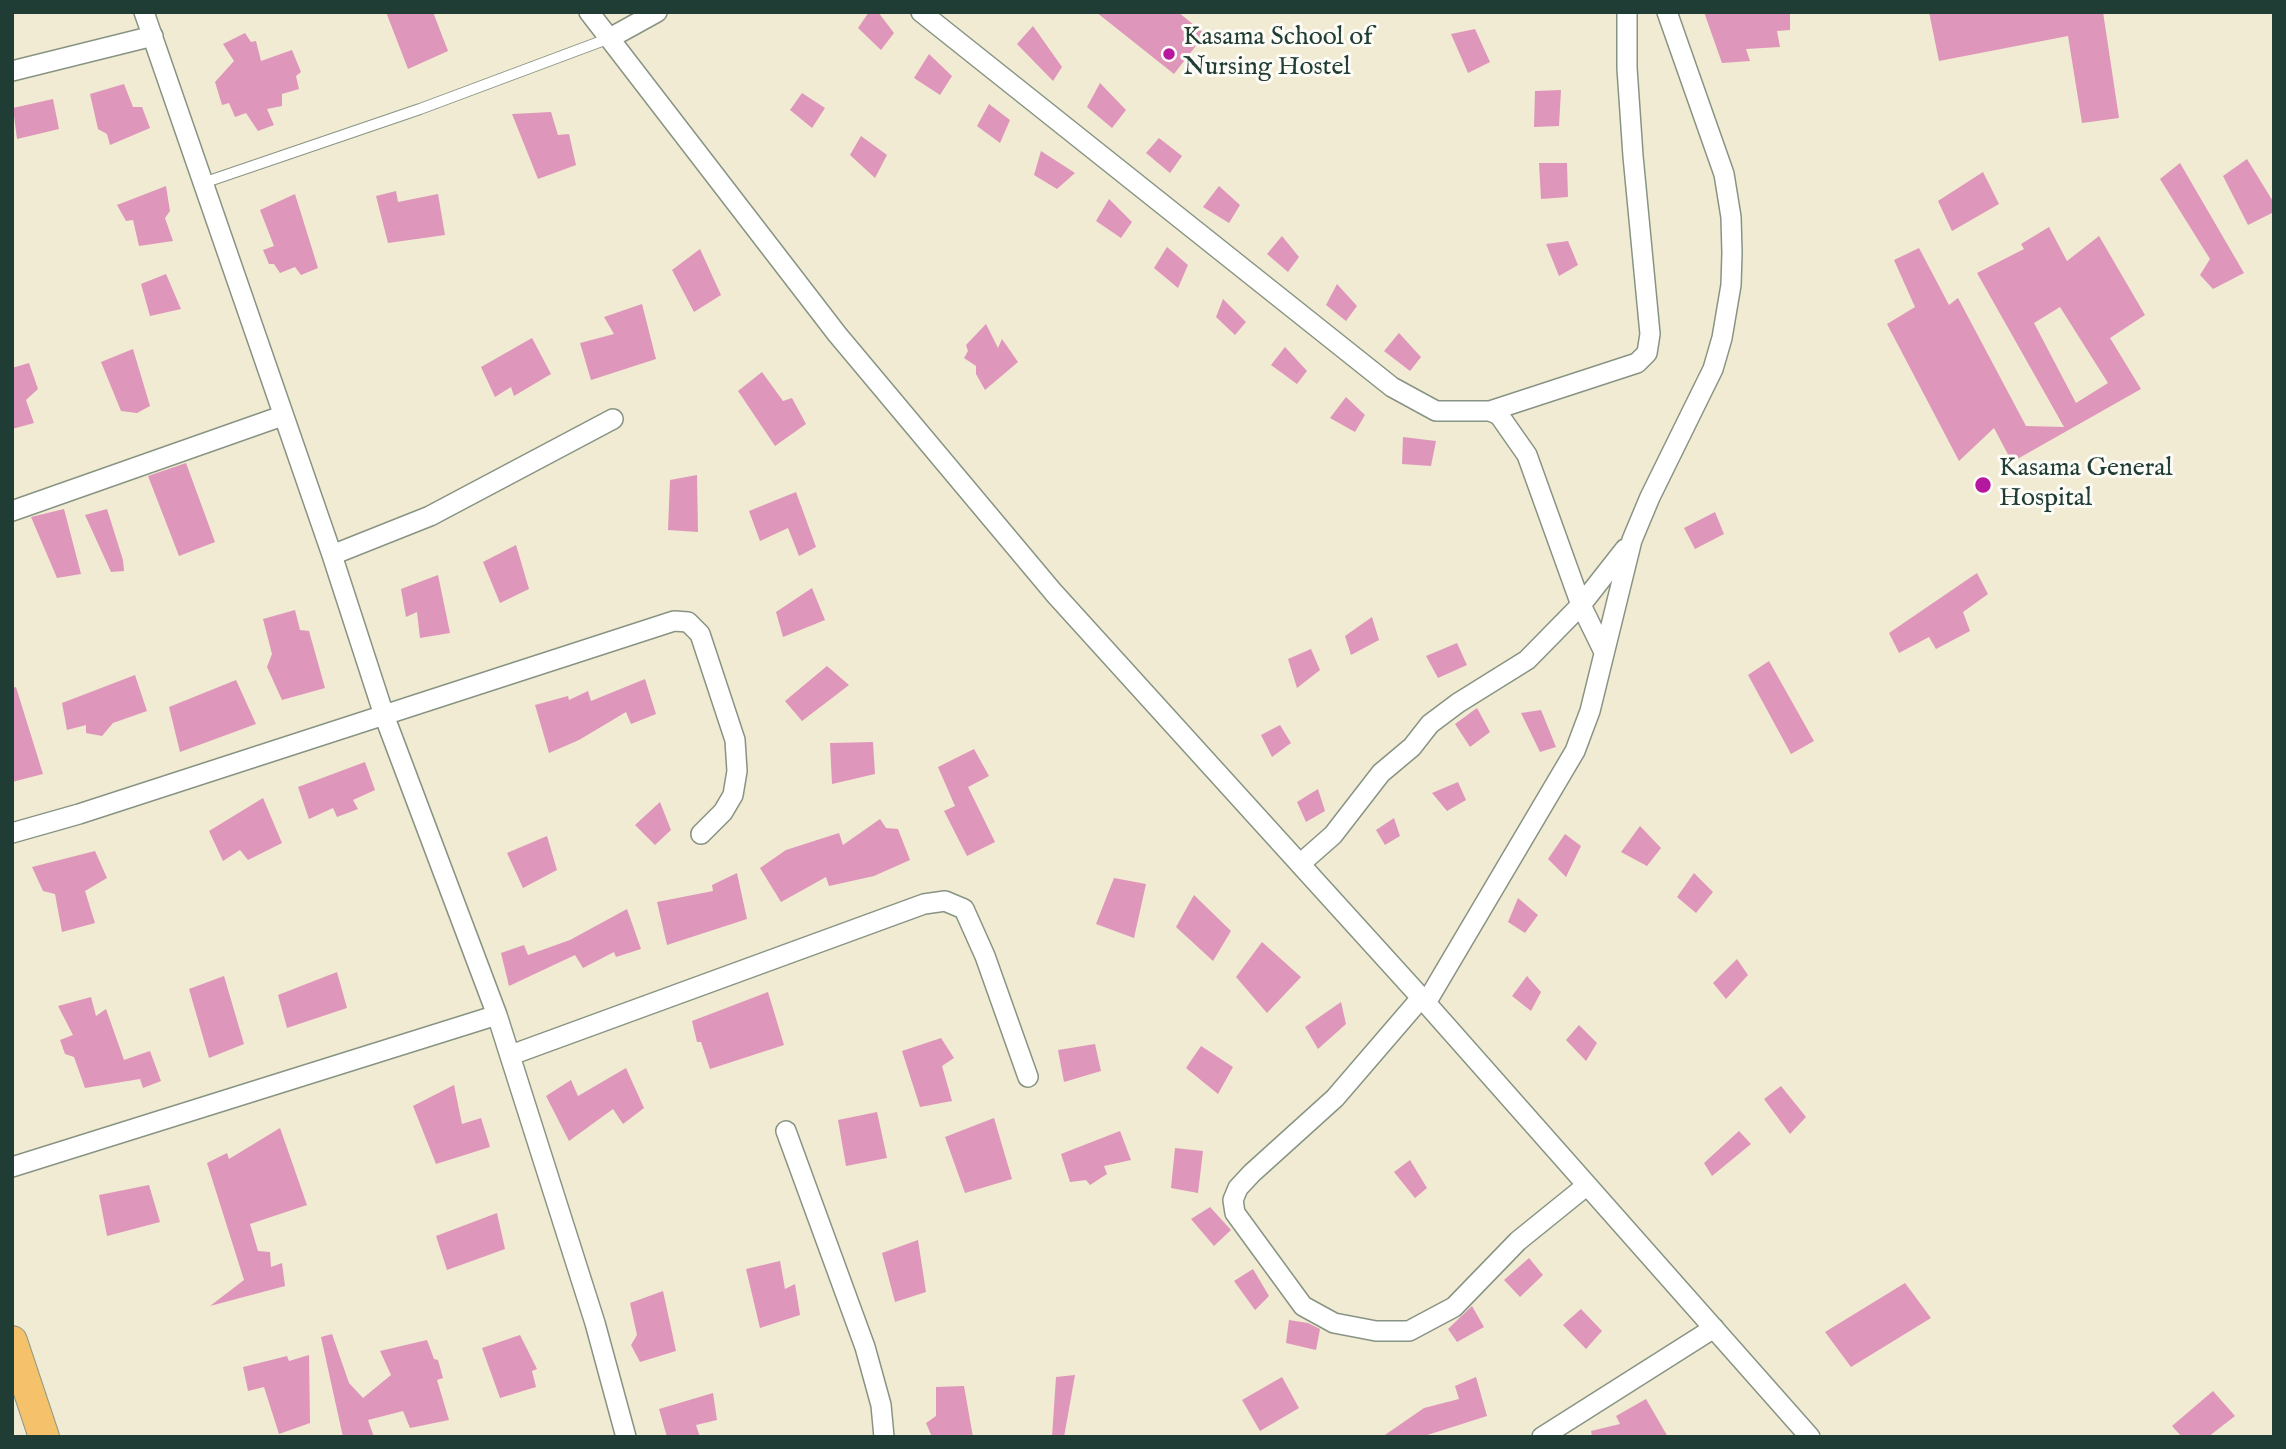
<!DOCTYPE html>
<html>
<head>
<meta charset="utf-8">
<style>
	body { margin:0 }
	#map { position:relative; width:2286px; height:1449px; overflow:hidden; background:#f0ebd2; font-family:"IM FELL English",serif }
	canvas { display:block }
	.frame { position:absolute; inset:0; border:14px solid #1f3d34; pointer-events:none }
</style>
</head>
<body>
<div id="map">
<canvas width="2286" height="1449"></canvas>
<div class="frame"></div>
</div>
<script>
const context = document.querySelector('canvas').getContext('2d');
context.lineJoin = 'round';
function paint(path, color) { context.fillStyle = color; context.fill(path, 'evenodd'); }
const poly = rows => new Path2D(rows.map(r => 'M' + r).join(''));
function trace(path, color, width, dash) { context.strokeStyle = color; context.lineWidth = width; context.lineCap = dash ? 'butt' : 'round'; context.setLineDash(dash || []); context.stroke(path); }
function drawText(font, color, halo, rows, align = 'center') {
  context.font = font + ' "IM FELL English",serif'; context.lineWidth = 6; context.setLineDash([]); context.textBaseline = 'middle'; context.strokeStyle = halo; context.fillStyle = color; for (const [text, x, y, turn = 0] of rows) {
    context.save(); context.translate(x, y); context.rotate((+turn || 0) * Math.PI / 180); context.textAlign = isNaN(turn) ? turn : align; if (halo) context.strokeText(text, 0, 0); context.fillText(text, 0, 0); context.restore();
  }
}
const building = poly([
	[386,12,433,12,448,51,408,69],
	[869,12,878,12,894,33,881,50,858,28],
	[1096,12,1178,12,1205,34,1174,74],
	[1704,12,1790,12,1790,30,1777,31,1780,47,1746,49,1750,61,1722,63],
	[1929,12,2103,12,2119,118,2082,123,2068,36,1939,61],
	[1033,26,1062,67,1053,81,1017,44],
	[1475,29,1490,62,1468,73,1451,34],
	[245,33,251,42,256,41,261,61,292,50,301,72,296,76,299,89,282,94,282,106,267,109,274,125,258,131,246,113,235,117,229,103,222,105,215,82,234,61,223,44],
	[929,54,952,76,940,95,914,78],
	[1100,83,1126,110,1112,128,1087,107],
	[124,84,133,107,142,107,150,128,110,145,107,134,98,129,90,94],
	[1561,90,1559,126,1534,127,1535,91],
	[802,93,825,108,812,128,790,110],
	[53,99,59,129,17,139,13,108],
	[989,104,1010,120,1000,143,977,126],
	[551,112,558,135,569,134,576,165,538,179,512,114],
	[861,136,887,155,875,178,850,155],
	[1159,138,1182,156,1170,173,1146,153],
	[1041,151,1075,173,1057,189,1034,175],
	[2247,159,2274,203,2274,212,2248,225,2223,176],
	[1539,163,1567,163,1568,197,1541,199],
	[2180,163,2244,273,2213,289,2200,275,2210,259,2160,179],
	[1983,172,1999,204,1952,231,1938,201],
	[166,186,170,211,165,218,173,241,139,246,133,220,126,221,117,205],
	[1219,186,1240,205,1229,223,1203,207],
	[396,191,398,202,438,194,445,235,388,243,376,196],
	[295,194,318,268,301,275,295,267,280,273,274,264,269,264,263,250,274,246,260,210],
	[1109,199,1132,222,1121,238,1096,221],
	[2049,227,2067,261,2099,236,2145,315,2110,338,2141,389,2012,462,1994,428,1959,461,1887,324,1915,307,1894,260,1919,248,1949,305,1958,298,2026,426,2064,427,1977,273,2024,249,2021,244],
	[2060,307,2108,383,2076,403,2034,323],
	[1282,236,1299,257,1288,272,1267,254],
	[1568,241,1578,265,1559,276,1546,244],
	[1167,247,1188,265,1178,288,1154,268],
	[700,249,721,295,694,312,672,270],
	[166,274,181,309,150,316,141,284],
	[1337,284,1357,306,1346,321,1326,305],
	[1223,299,1246,322,1235,335,1216,317],
	[642,304,656,359,591,380,580,343,614,334,604,317],
	[986,324,998,348,1002,339,1018,362,985,390,976,374,976,366,964,358,968,351,966,345],
	[1399,333,1421,357,1410,371,1384,351],
	[532,338,551,374,514,396,511,387,495,397,481,367],
	[1285,347,1307,371,1297,384,1271,365],
	[133,349,150,406,137,413,121,411,101,362],
	[29,363,38,389,26,400,34,423,12,429,12,368],
	[762,372,783,401,792,398,806,424,775,446,738,391],
	[1346,397,1365,415,1355,432,1330,418],
	[1403,437,1436,441,1431,466,1402,464],
	[186,463,215,542,179,556,148,476],
	[697,475,698,532,668,530,670,480],
	[796,492,816,547,799,556,788,528,760,541,749,511],
	[64,509,81,574,57,578,31,517],
	[107,509,123,560,124,571,111,572,85,515],
	[1715,512,1724,534,1695,549,1684,528],
	[516,545,529,589,500,603,483,562],
	[1977,573,1988,594,1963,612,1970,631,1936,649,1929,637,1899,653,1889,633],
	[438,575,450,633,420,638,417,612,406,617,401,589],
	[812,588,825,620,783,637,776,612],
	[295,610,300,630,309,631,325,688,282,700,267,667,272,654,263,619],
	[1372,617,1379,640,1351,655,1345,636],
	[1457,643,1467,665,1438,678,1426,656],
	[1311,649,1320,670,1297,688,1288,659],
	[1769,661,1814,741,1791,754,1748,675],
	[827,666,849,685,802,721,785,701],
	[135,675,147,711,113,723,102,736,86,733,86,725,67,730,62,703],
	[645,679,656,714,631,724,626,712,579,740,549,753,535,705,568,696,569,700,588,691,591,701],
	[236,680,256,724,180,752,169,707],
	[16,687,43,774,12,782,12,688],
	[1477,708,1490,732,1470,747,1455,724],
	[1541,710,1556,747,1540,752,1521,713],
	[1280,725,1291,743,1272,757,1261,735],
	[873,742,875,774,832,784,830,743],
	[974,749,989,776,968,787,995,842,967,856,944,811,955,806,938,767],
	[365,762,375,790,353,800,358,809,337,817,333,808,309,819,298,787],
	[1458,782,1466,800,1447,811,1432,793],
	[1318,789,1325,811,1306,822,1297,802],
	[263,798,282,843,248,860,240,850,223,861,209,831],
	[660,802,671,830,655,845,635,825],
	[1394,818,1400,836,1385,845,1376,830],
	[880,819,886,828,898,829,910,860,874,876,829,886,826,877,781,902,760,868,786,850,839,833,843,845],
	[1640,826,1661,848,1647,866,1621,852],
	[1565,834,1581,846,1566,877,1548,859],
	[547,836,557,870,523,888,507,853],
	[95,851,107,878,85,891,95,923,62,932,55,894,43,891,32,867],
	[737,873,747,919,667,945,657,902,713,891,712,885],
	[1694,873,1713,892,1696,913,1677,897],
	[1114,878,1146,884,1134,938,1096,924],
	[1194,895,1231,931,1213,961,1176,927],
	[1518,898,1538,915,1525,933,1508,922],
	[627,909,641,949,616,957,614,952,583,968,575,955,509,986,501,953,524,945,528,955,570,940],
	[1262,942,1301,977,1267,1013,1236,977],
	[1737,959,1748,975,1726,999,1713,983],
	[337,972,347,1008,287,1028,278,995],
	[224,976,244,1044,209,1058,189,989],
	[1527,976,1541,992,1531,1011,1512,996],
	[768,992,784,1045,710,1069,701,1042,697,1042,692,1021],
	[91,997,96,1016,106,1009,124,1060,150,1051,161,1081,143,1088,140,1079,85,1088,74,1057,65,1054,60,1040,73,1035,58,1006],
	[1341,1002,1346,1024,1318,1049,1305,1027],
	[1579,1025,1597,1043,1586,1061,1566,1040],
	[941,1038,954,1058,942,1066,952,1101,920,1107,902,1051],
	[1095,1044,1101,1071,1064,1082,1058,1050],
	[1201,1046,1233,1067,1218,1094,1186,1068],
	[626,1068,644,1108,623,1124,613,1109,569,1141,546,1096,571,1080,578,1096],
	[454,1085,462,1124,481,1118,490,1147,436,1164,413,1106],
	[1781,1086,1806,1117,1790,1134,1764,1099],
	[877,1112,887,1158,846,1166,838,1120],
	[994,1118,1012,1179,965,1193,945,1137],
	[280,1128,307,1205,250,1224,258,1251,270,1252,271,1267,282,1263,285,1286,210,1306,244,1280,207,1163,227,1153,229,1159],
	[1120,1131,1131,1160,1104,1166,1107,1174,1090,1185,1086,1180,1070,1182,1061,1154],
	[1739,1131,1751,1144,1712,1176,1704,1163],
	[1175,1148,1203,1151,1198,1193,1171,1188],
	[1410,1160,1427,1188,1415,1198,1394,1172],
	[149,1185,160,1222,107,1236,99,1195],
	[1210,1207,1231,1230,1214,1246,1191,1219],
	[497,1213,505,1249,447,1270,436,1236],
	[918,1240,926,1292,895,1302,882,1253],
	[1529,1258,1543,1275,1520,1297,1504,1280],
	[780,1261,785,1289,795,1284,800,1315,760,1328,746,1269],
	[1253,1269,1269,1296,1255,1310,1234,1281],
	[1905,1283,1931,1318,1851,1367,1825,1332],
	[663,1291,676,1351,640,1362,631,1345,637,1335,630,1303],
	[1472,1306,1484,1327,1457,1342,1448,1329],
	[1581,1309,1602,1331,1586,1349,1563,1325],
	[1289,1320,1308,1323,1320,1329,1316,1350,1286,1343],
	[332,1334,349,1383,363,1398,391,1375,380,1351,427,1340,434,1359,438,1360,443,1378,437,1380,449,1420,410,1428,403,1411,368,1420,374,1437,343,1437,321,1337],
	[520,1335,537,1369,532,1371,536,1387,500,1398,482,1348],
	[309,1355,310,1423,279,1434,264,1387,248,1391,243,1367,287,1356,289,1361],
	[1075,1375,1064,1437,1052,1437,1056,1377],
	[1282,1377,1299,1408,1260,1431,1242,1400],
	[1476,1377,1487,1416,1421,1437,1382,1437,1424,1408,1459,1399,1455,1386],
	[964,1386,973,1437,932,1437,926,1423,936,1416,936,1387],
	[2213,1391,2235,1416,2208,1437,2182,1437,2172,1426],
	[713,1393,717,1420,696,1425,700,1437,667,1437,659,1409],
	[1646,1399,1668,1437,1592,1437,1591,1431,1620,1424,1616,1416]
]);
const lane = poly([
	[203,183,420,109,610,38]
]);
const street = poly([
	[144,12,332,555,384,715,497,1015,595,1323,626,1437],
	[589,12,837,334,1054,593,1426,1003,1810,1437],
	[921,12,1392,387,1436,411,1490,411,1499,415,1527,455,1581,605,1604,652],
	[610,38,657,12],
	[12,71,153,36],
	[1490,411,1637,363,1647,353,1650,334,1633,156,1627,68,1627,12],
	[12,511,282,416],
	[332,555,430,516,613,419],
	[12,833,79,814,674,621,688,622,700,634,735,740,737,771,733,795,723,812,701,834],
	[1300,864,1333,835,1381,773,1412,747,1430,724,1458,703,1527,660,1581,605,1625,549],
	[1421,998,1335,1098,1252,1173,1238,1188,1233,1200,1235,1213,1303,1306,1334,1323,1376,1331,1409,1331,1454,1307,1518,1241,1586,1186],
	[1426,1003,1575,751,1590,711,1632,540,1650,497,1713,369,1722,338,1731,285,1732,253,1731,217,1724,174,1667,12],
	[511,1055,924,904,945,901,964,909,985,956,1028,1077],
	[786,1131,865,1347,881,1405,884,1437],
	[12,1167,497,1015],
	[1542,1437,1714,1328]
]);
const primary = poly([
	[12,1341,44,1437]
]);
const markers = [
	[1169,54,7,"#b5179e"],
	[1983,485,9,"#b5179e"]
];
const poiNames = [
	["Kasama School of",1183,39],
	["Nursing Hostel",1183,69],
	["Kasama General",1999,470],
	["Hospital",1999,500]
];
paint(building, '#df96bb');
trace(lane, '#889483', 12);
trace(street, '#889483', 22);
trace(primary, '#889483', 32);
trace(lane, '#fff', 10);
trace(street, '#fff', 19);
trace(primary, '#f5c16b', 30);
for (const [x, y, r, color] of markers) { const dot = new Path2D(); dot.arc(x, y, r, 0, 2 * Math.PI); context.fillStyle = color; context.fill(dot); trace(dot, '#fdfcf7', 2.5); }
drawText('26px', '#1f3d34', '#fdfcf7', poiNames, 'left');
</script>
</body>
</html>
